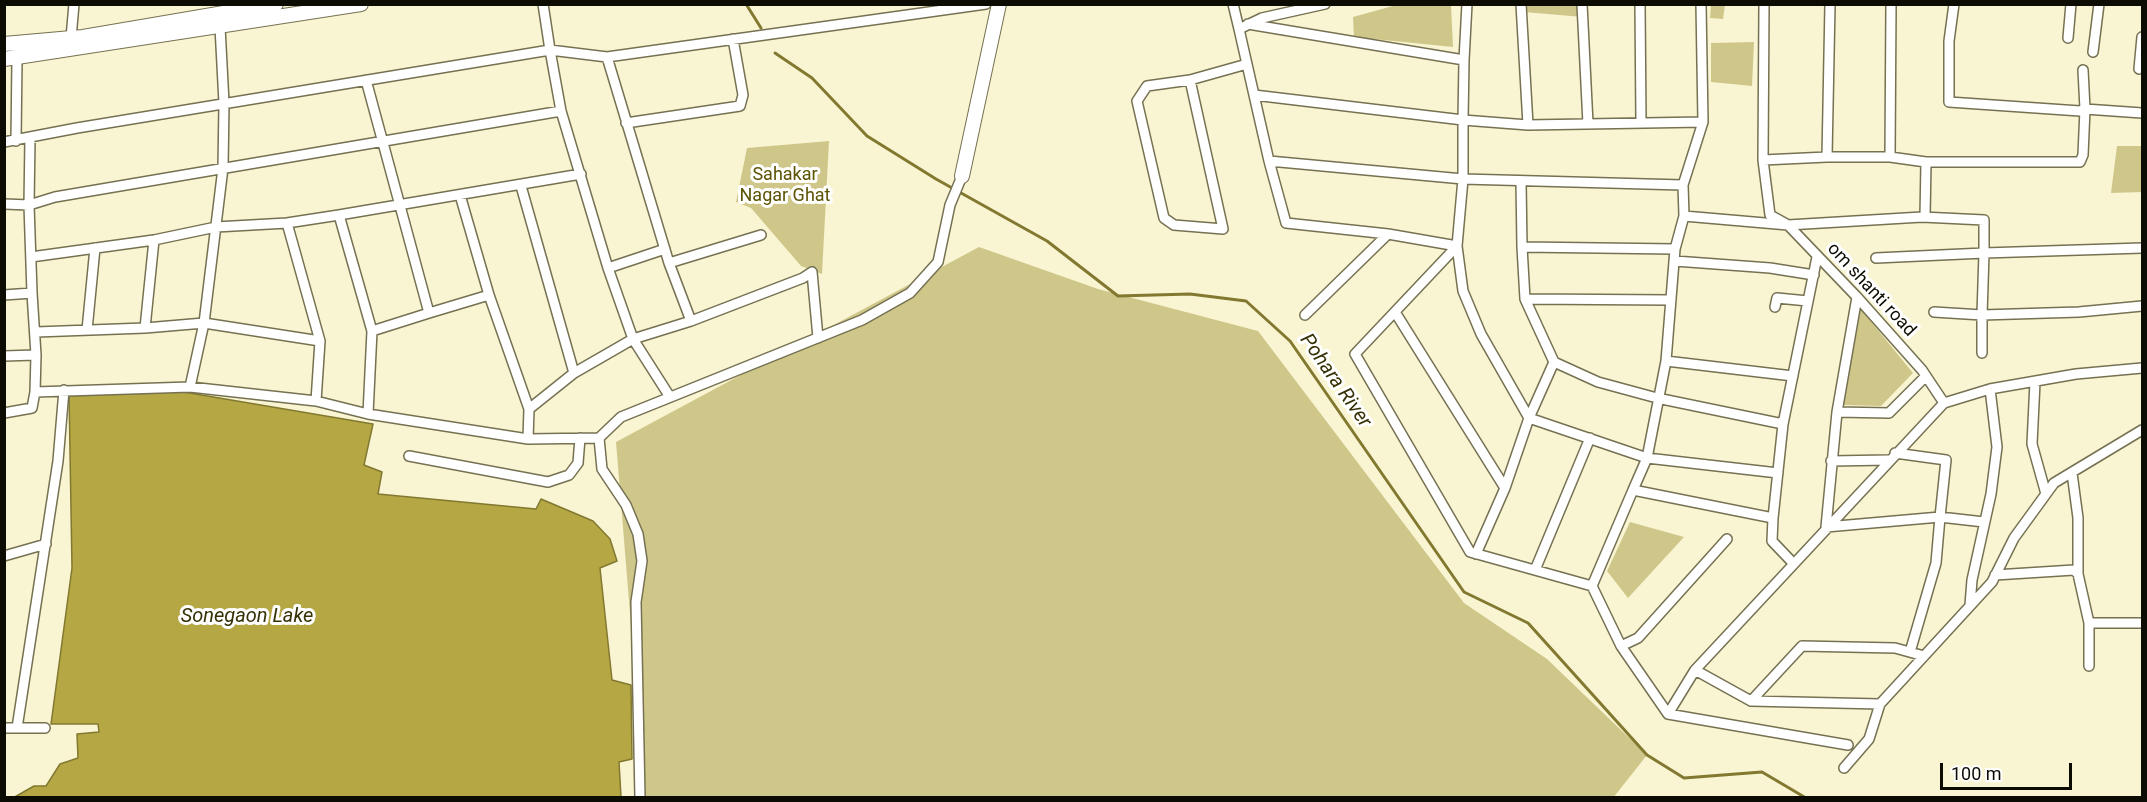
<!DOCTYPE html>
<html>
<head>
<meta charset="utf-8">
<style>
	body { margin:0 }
	#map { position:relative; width:2147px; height:802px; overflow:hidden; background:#f9f5d2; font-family:Roboto,sans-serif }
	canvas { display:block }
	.frame { position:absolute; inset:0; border:6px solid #0d0c02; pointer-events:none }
	.scale { position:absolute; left:1940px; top:763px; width:132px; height:27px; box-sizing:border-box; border:3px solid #0d0c02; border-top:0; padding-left:8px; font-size:18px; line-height:21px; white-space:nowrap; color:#0d0c02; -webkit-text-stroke:4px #fff; paint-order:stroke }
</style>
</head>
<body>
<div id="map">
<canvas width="2147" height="802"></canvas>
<div class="frame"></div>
<div class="scale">100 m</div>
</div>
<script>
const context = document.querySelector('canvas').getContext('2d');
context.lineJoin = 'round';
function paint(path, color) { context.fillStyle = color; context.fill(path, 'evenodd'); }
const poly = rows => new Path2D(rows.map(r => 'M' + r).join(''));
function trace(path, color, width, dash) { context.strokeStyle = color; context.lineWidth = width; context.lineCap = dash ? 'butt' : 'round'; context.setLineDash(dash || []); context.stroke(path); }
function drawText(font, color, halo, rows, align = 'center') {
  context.font = font + ' Roboto,sans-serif'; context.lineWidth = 6; context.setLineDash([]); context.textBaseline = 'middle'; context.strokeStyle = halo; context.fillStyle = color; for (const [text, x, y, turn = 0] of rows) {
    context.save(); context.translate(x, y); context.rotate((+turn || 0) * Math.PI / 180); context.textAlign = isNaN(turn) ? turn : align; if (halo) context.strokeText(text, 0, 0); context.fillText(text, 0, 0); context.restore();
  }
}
const green = poly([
	[1400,4,1451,5,1453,47,1354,37,1353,17],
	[1711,4,1725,5,1723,19,1710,18],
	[1524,5,1582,5,1583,17,1524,12],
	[1754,42,1752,86,1711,82,1711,43],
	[829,141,822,274,801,266,751,208,736,202,747,148],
	[2117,146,2142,146,2142,192,2111,193],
	[979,247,1098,289,1258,331,1464,603,1547,659,1647,755,1613,798,645,797,616,442],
	[1860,308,1913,373,1881,406,1843,405],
	[1630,522,1684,537,1628,598,1607,571]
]);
const water = poly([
	[178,391,373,424,364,465,382,472,378,494,536,509,541,499,593,521,610,539,617,561,600,568,612,680,631,685,632,759,619,762,621,797,13,798,34,786,46,786,60,764,78,758,77,734,99,732,98,724,51,724,72,568,69,393,178,391]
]);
const stream = poly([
	[746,4,761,28],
	[775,53,812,78,867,136,936,179,1047,241,1118,296,1190,294,1246,301,1290,341,1464,592,1528,623,1647,755,1684,778,1762,772,1806,798]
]);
const street = poly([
	[543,4,550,50,607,57,986,4],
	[1233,4,1239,29,1262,18,1325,4],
	[1521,4,1528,125],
	[1582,4,1588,124],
	[1640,4,1641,123],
	[1701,4,1703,122,1528,125,1463,120,1463,179,1457,246,1463,291,1481,334,1529,418,1647,458,1778,473],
	[1764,4,1763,160,1770,215,1788,225,1857,297,1922,370,1944,403,1990,389,2076,374,2142,368],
	[1830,4,1827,157,1890,157,1891,4],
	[1954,4,1949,41,1949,102,2080,111,2085,109,2142,113],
	[1248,24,1464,60,1463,120,1254,95],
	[1239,29,1269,161,1286,223,1388,234,1305,315],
	[71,38,74,4],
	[2068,38,2071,4],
	[2093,52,2099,4],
	[607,57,669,263,691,321],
	[1464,60,1467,4],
	[2139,69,2142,37],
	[366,80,429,313,489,295,529,409],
	[1190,80,1147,86,1137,101,1164,218,1174,225,1223,229,1190,80,1247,64],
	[626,123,740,106,743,95,733,39],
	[16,141,17,59],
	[4,142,77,128,550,50,561,111,608,268,633,339,691,321,803,278,812,272,818,338],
	[1890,157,1926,162,2080,162,2083,155,2085,109,2083,70],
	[1763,160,1827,157],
	[1269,161,1463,179,1683,185,1684,216,1675,249,1666,361,1647,458,1633,490,1773,518,1783,424,1817,257],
	[1521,182,1522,247,1675,249],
	[1683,185,1703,122],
	[521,186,574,373],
	[460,195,489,295],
	[4,204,29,205,30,138],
	[339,215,372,331,368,414],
	[1684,216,1788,225,1922,217,1984,220,1984,253,1876,258],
	[1925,217,1926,162],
	[287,223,320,341],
	[1388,234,1457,246,1355,354,1470,552,1592,586,1621,646,1668,714,1695,670,1944,403],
	[2142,248,1984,253,1982,315,2079,312,2142,306],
	[31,257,154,240,216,227,287,223,339,215,581,174],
	[1675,261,1770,268,1814,275],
	[669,263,761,235],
	[608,268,665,249],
	[32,293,29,205,55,197,561,111],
	[4,295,32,293,36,355,4,356],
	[1857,297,1837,412,1889,413,1926,376],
	[1525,299,1671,300],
	[1775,307,1777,298,1808,301],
	[1395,312,1505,488,1529,418,1554,362,1525,299,1522,247],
	[1934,312,1982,315,1982,353],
	[145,328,204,323,320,341,316,401],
	[87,330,95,248],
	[372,331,429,313],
	[36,332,145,328,154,240],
	[1666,361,1793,376],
	[1554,362,1598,382,1657,398,1783,424],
	[2035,382,2032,444,2046,494],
	[190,387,204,323,223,168,224,103,220,27],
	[35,392,36,355],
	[1837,412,1826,527,1940,517,1946,460,1895,453],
	[4,413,32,408,35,392,190,387,316,401,368,414,528,439],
	[599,438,528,439,529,409,574,373,633,339,670,397],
	[409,456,548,482,569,475,578,463,580,438],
	[1831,461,1889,460],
	[2072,473,2078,518,2078,574],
	[1773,518,1772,541,1793,563],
	[1476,554,1505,488],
	[4,556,46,544],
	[1535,570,1590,438],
	[1995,575,2074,570,2078,574,2089,623,2142,623],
	[1592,586,1633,490],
	[1970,605,1972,580,1991,494,1997,447,1990,389],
	[1621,646,1638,638,1727,539],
	[1910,652,1936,563,1940,517,1984,522],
	[2089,666,2089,623],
	[1695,670,1751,701,1880,704,1992,582,2014,538,2054,483,2142,430],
	[1751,701,1802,646,1895,648,1924,656],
	[1668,714,1848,745],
	[4,728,45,728],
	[17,728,58,461,64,390],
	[1844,768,1869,739,1880,704],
	[640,798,636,602,642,561,638,534,626,505,602,469,599,438,621,417,862,320,910,293,938,262,950,205,962,176]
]);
const secondary = poly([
	[4,44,83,37,276,4],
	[4,59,361,4],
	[962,176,999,4]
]);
const parkNames = [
	["Sahakar",785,175],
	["Nagar Ghat",785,196]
];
const streetNames = [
	["om shanti road",1871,290,47]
];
const waterNames = [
	["Pohara River",1335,381,55],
	["Sonegaon Lake",247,617]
];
paint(green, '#cfc78a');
paint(water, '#b4a744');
trace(water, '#827830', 1.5);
trace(stream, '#827830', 3);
trace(street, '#757152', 12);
trace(secondary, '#757152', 16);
trace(street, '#fff', 9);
trace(secondary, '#fff', 14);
drawText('18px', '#5c5303', '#fff', parkNames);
drawText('18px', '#0d0c02', '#fff', streetNames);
drawText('italic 20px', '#373106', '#fff', waterNames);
</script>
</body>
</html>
